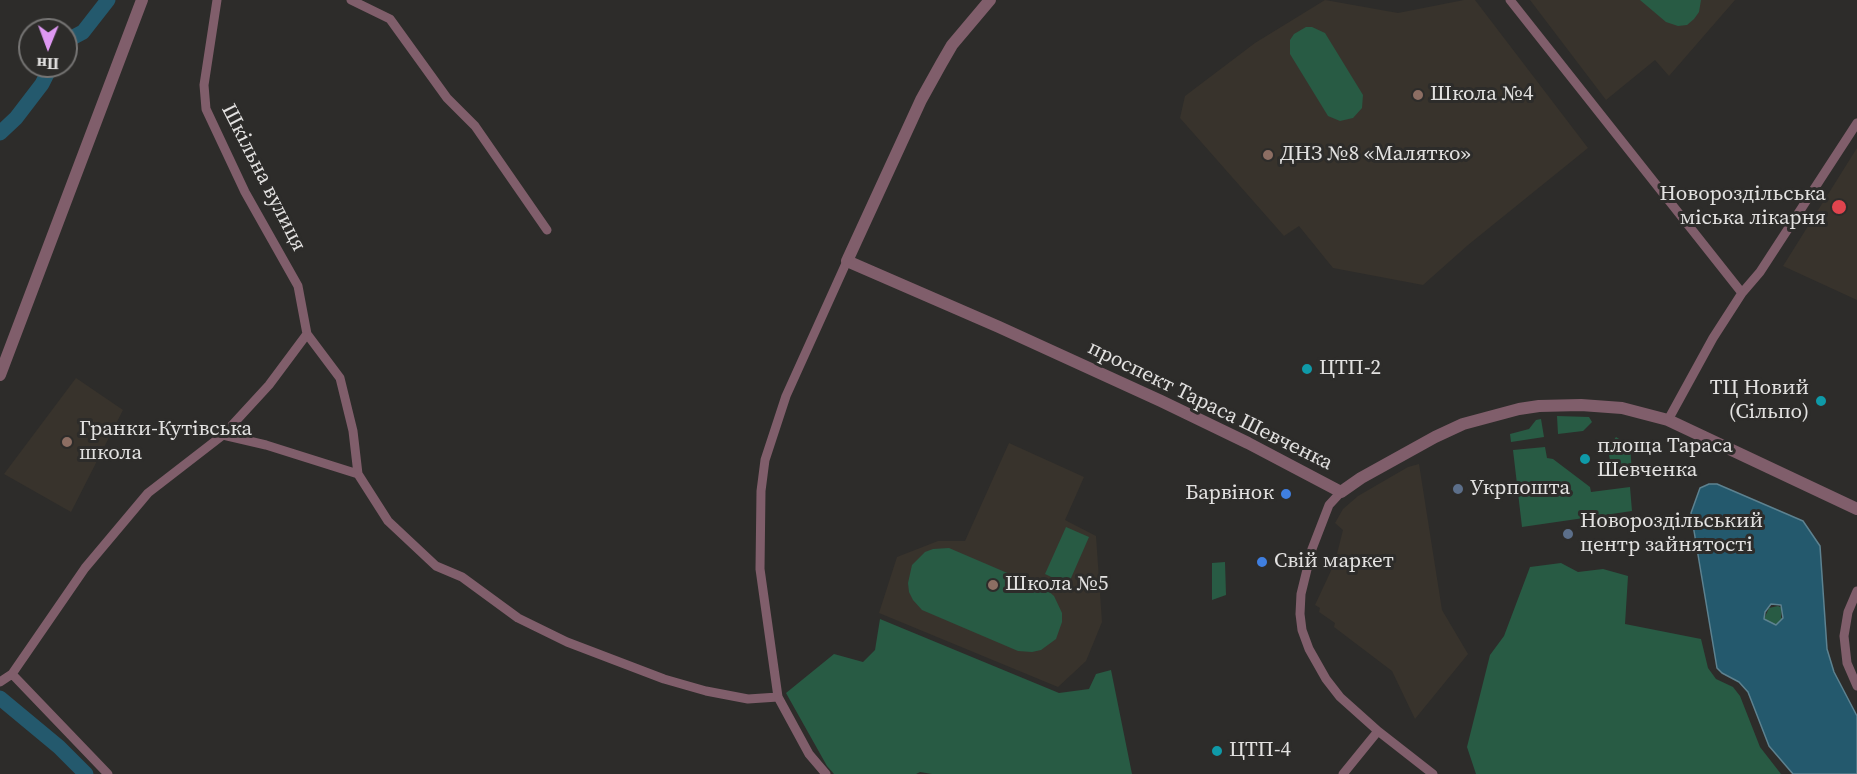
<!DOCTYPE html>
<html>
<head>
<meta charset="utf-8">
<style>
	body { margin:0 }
	#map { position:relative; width:1857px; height:774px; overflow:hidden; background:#2d2c2a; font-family:"Source Serif 4",serif }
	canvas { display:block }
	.north { position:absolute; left:18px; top:18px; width:60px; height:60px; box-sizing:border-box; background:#2d2c2a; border:2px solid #757473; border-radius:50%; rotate:181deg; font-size:16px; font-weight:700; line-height:24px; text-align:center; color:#e2e1e0 }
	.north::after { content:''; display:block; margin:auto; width:21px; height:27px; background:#de98f2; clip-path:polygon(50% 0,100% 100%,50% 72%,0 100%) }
</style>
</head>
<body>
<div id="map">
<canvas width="1857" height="774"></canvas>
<div class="north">Пн</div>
</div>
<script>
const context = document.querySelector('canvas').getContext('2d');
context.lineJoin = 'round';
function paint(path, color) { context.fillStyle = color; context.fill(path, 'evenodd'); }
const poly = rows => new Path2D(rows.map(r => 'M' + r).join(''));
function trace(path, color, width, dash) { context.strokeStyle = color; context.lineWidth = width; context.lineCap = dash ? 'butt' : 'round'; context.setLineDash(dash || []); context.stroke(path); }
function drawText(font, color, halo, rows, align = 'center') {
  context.font = font + ' "Source Serif 4",serif'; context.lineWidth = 6; context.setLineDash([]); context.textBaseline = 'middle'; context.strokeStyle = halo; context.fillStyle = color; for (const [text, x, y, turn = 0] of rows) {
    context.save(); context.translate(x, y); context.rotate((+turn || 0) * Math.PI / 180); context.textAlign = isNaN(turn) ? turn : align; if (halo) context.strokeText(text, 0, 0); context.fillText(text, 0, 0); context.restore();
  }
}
const built = poly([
	[1325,0,1398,13,1464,0,1475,0,1588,148,1468,245,1423,285,1333,268,1299,226,1284,236,1180,118,1185,96,1255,43],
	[1530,0,1735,0,1669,76,1655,60,1606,100],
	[1857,148,1857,300,1783,266],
	[76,378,123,410,71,512,4,474],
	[1009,443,1084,477,1065,520,1096,536,1102,622,1086,661,1058,687,879,613,897,557,938,541,965,541],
	[1419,464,1442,610,1468,654,1415,719,1392,671,1334,627,1335,623,1319,612,1320,608,1315,605,1335,562,1343,530,1335,523,1343,509,1358,496,1408,467]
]);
const green = poly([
	[1640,0,1701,0,1699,12,1694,19,1687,25,1678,26,1666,22],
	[1306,27,1312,27,1325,33,1363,95,1362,108,1353,118,1340,121,1328,116,1290,54,1290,40,1294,34],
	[1557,416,1589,417,1592,422,1583,431,1558,434],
	[1541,419,1544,437,1511,442,1510,434,1529,429,1536,420],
	[1616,437,1630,446,1632,472,1612,474,1608,448],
	[1545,447,1547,458,1553,459,1590,487,1591,492,1630,487,1632,511,1522,527,1513,450],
	[1066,527,1089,537,1068,585,1045,574],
	[949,548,1047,590,1054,596,1062,613,1062,622,1056,639,1041,650,1032,652,1018,651,922,610,913,600,909,592,908,583,912,565,925,552,933,549],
	[1225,562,1226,595,1212,600,1212,563],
	[1561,563,1578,572,1603,569,1628,576,1625,624,1701,639,1708,668,1716,679,1733,687,1740,696,1760,747,1781,774,1476,774,1467,747,1490,655,1504,636,1530,567],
	[1778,606,1782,608,1781,617,1784,622,1781,625,1769,626,1764,619,1769,608],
	[880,619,1059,693,1089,689,1096,674,1111,670,1132,774,932,774,920,772,916,774,834,774,827,766,786,693,834,654,863,662,875,650]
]);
const water = poly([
	[1709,484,1717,484,1803,521,1820,546,1827,649,1834,672,1857,716,1857,774,1793,774,1769,746,1748,692,1739,682,1722,673,1717,668,1691,513,1700,488,1709,484],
	[1771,604,1781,605,1783,618,1776,625,1764,619,1765,612,1771,604]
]);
const river = poly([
	[66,41,83,32,108,0],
	[0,133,16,118,42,84,51,66],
	[0,698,59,747,86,774]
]);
const minor = poly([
	[217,0,204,85,206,109,245,192,298,286,307,334,340,378,353,431,358,474,388,521,436,566,462,577,518,618,567,642,664,679,706,691,748,699,778,697],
	[351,0,390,19,447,98,475,126,547,230],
	[1510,0,1742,293],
	[1668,420,1713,338,1742,293,1760,272,1857,123],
	[223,435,266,445,358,474],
	[1341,492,1329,505,1312,549,1301,594,1300,614,1302,630,1309,649,1326,679,1340,697,1378,731,1433,774],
	[1857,591,1848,612,1844,636,1847,663,1857,686],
	[12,674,108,774],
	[0,682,12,674,85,568,148,493,223,435,269,385,307,334],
	[826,774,809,754,778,697,760,569,761,491,765,460,786,396,847,261],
	[1343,774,1378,731]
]);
const tertiary = poly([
	[990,0,952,45,941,64,921,100,847,261,999,327,1161,401,1248,443,1341,492,1361,478,1435,437,1463,424,1519,409,1539,406,1581,405,1622,408,1668,420,1857,509],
	[0,375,142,0]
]);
const markers = [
	[1418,95,6,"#8d6e63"],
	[1268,155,6,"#8d6e63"],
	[1839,207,8,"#e0444e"],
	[1307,369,6,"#0f9aa8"],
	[1821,401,6,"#0f9aa8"],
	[67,442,6,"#8d6e63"],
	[1585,459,6,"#0f9aa8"],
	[1458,489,6,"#5c6f8a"],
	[1286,494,6,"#3f7fe0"],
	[1568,534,6,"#5c6f8a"],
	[1262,562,6,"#3f7fe0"],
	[993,585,6,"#8d6e63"],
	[1217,751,6,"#0f9aa8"]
];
const poiNames = [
	["Школа №4",1430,95],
	["ДНЗ №8 «Малятко»",1280,155],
	["Новороздільська",1826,195,"right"],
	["міська лікарня",1826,219,"right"],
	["ЦТП-2",1319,369],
	["ТЦ Новий",1809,389,"right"],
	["(Сільпо)",1809,413,"right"],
	["Гранки-Кутівська",79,430],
	["школа",79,454],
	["площа Тараса",1597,447],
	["Шевченка",1597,471],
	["Укрпошта",1470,489],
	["Барвінок",1274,494,"right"],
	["Новороздільський",1580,522],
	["центр зайнятості",1580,546],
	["Свiй маркет",1274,562],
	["Школа №5",1005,585],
	["ЦТП-4",1229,751]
];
const streetNames = [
	["Шкільна вулиця",263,178,63],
	["проспект Тараса Шевченка",1210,406,26]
];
paint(built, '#38332c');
paint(green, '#285b44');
paint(water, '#24596d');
trace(water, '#5d8290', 1.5);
trace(river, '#24596d', 15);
trace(minor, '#805e6b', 9);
trace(tertiary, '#805e6b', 12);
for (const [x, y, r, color] of markers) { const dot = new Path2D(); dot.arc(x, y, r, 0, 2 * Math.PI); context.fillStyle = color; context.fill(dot); trace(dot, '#2d2c2a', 2); }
drawText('21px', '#e2e1e0', '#2d2c2a', poiNames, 'left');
drawText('21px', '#e2e1e0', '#2d2c2a', streetNames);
</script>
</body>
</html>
